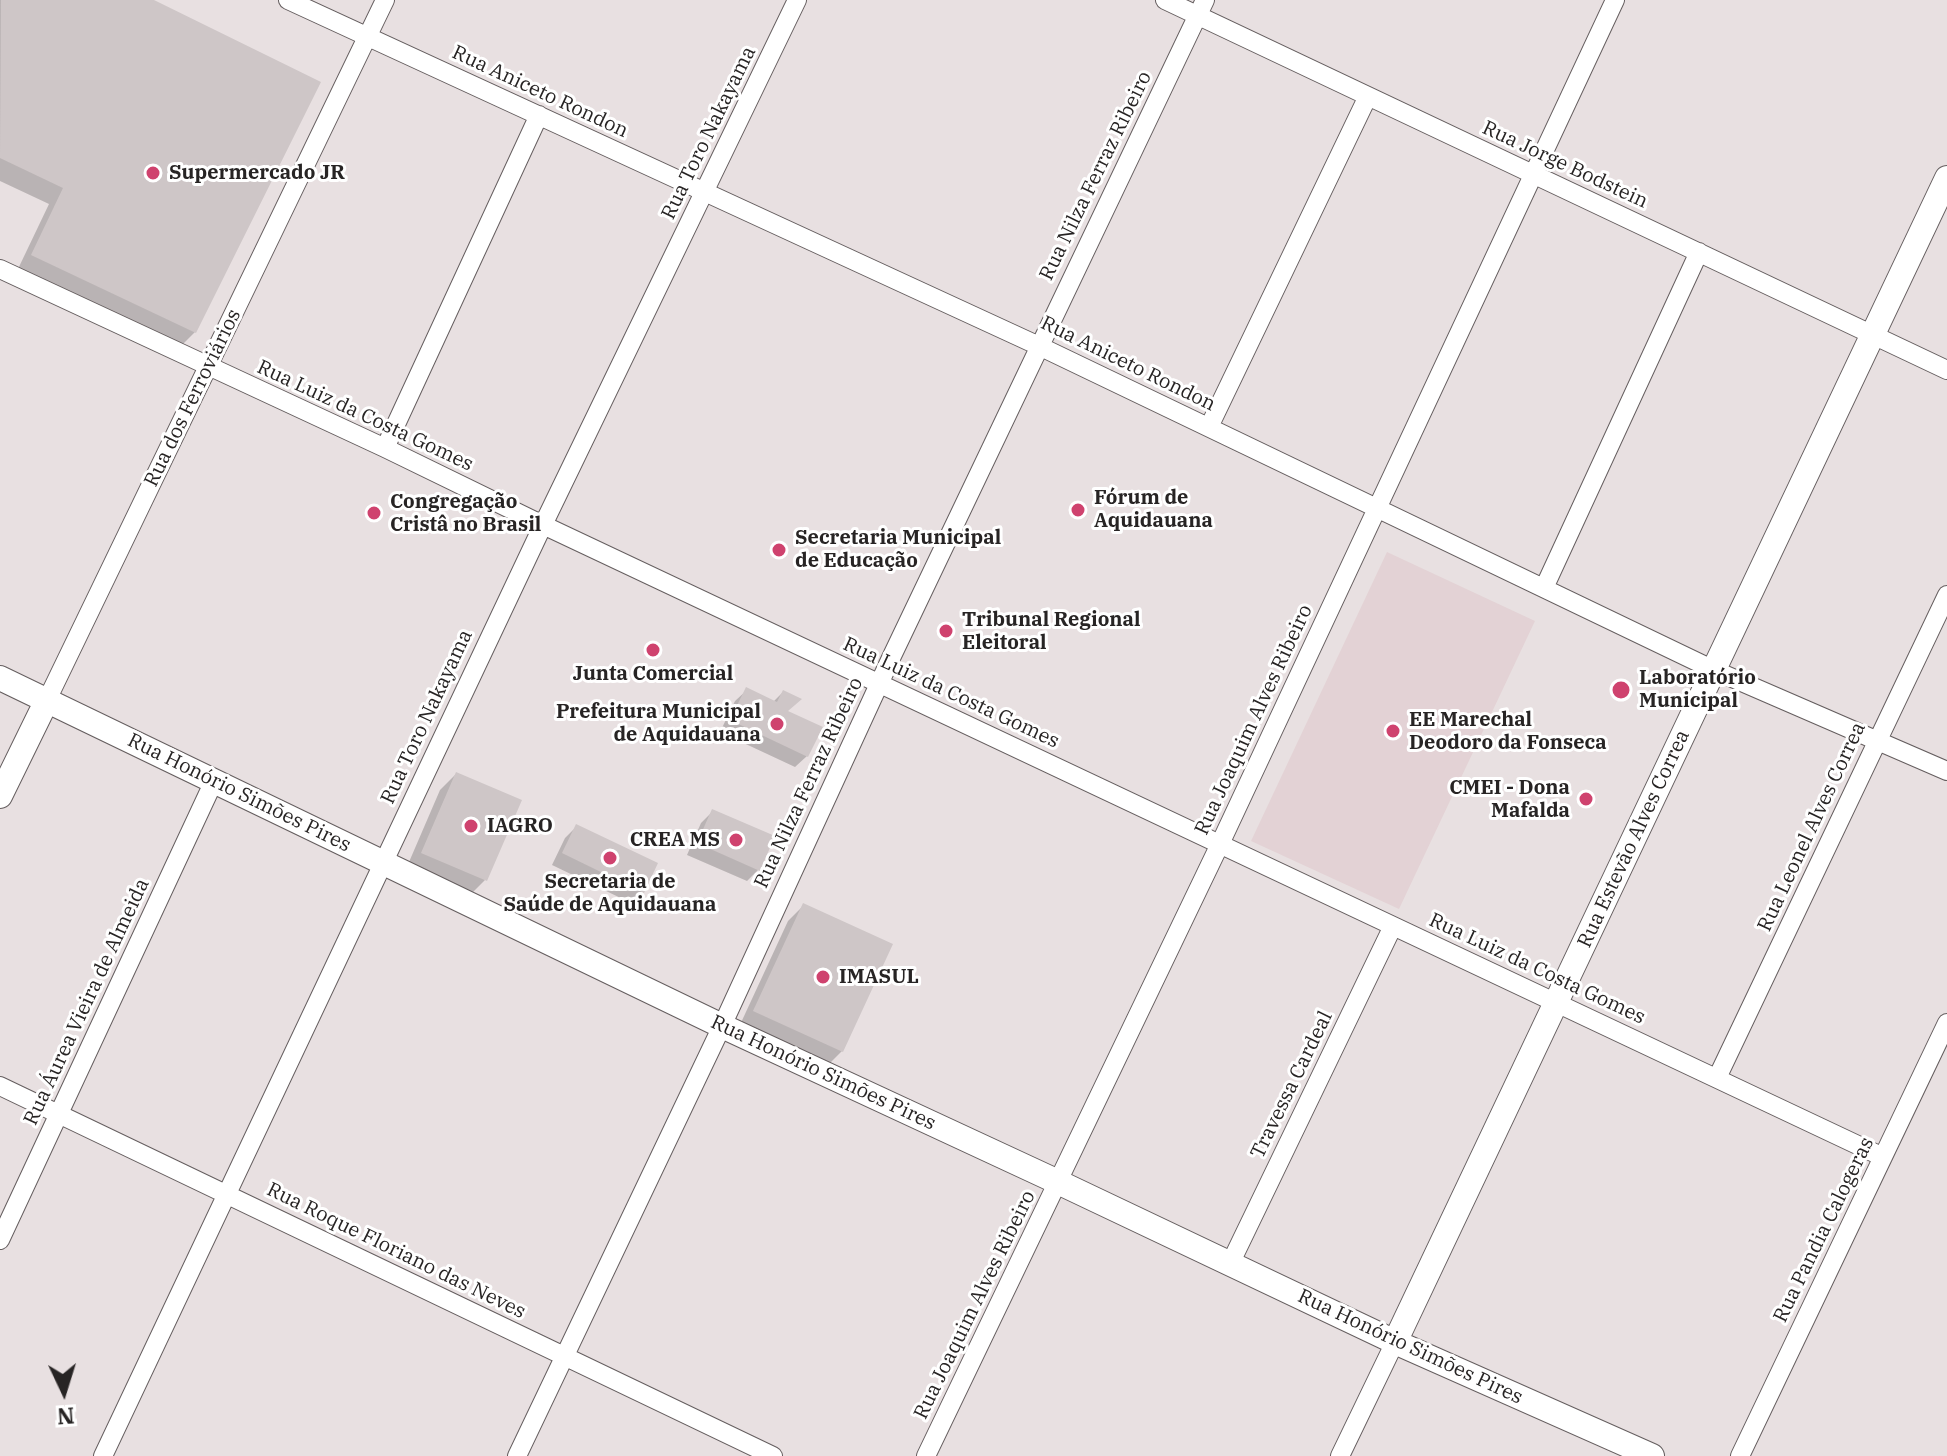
<!DOCTYPE html>
<html>
<head>
<meta charset="utf-8">
<style>
	body { margin:0 }
	#map { position:relative; width:1947px; height:1456px; overflow:hidden; background:#e8e0e1; font-family:"IBM Plex Serif",serif }
	canvas { display:block }
	.north { position:absolute; left:24px; top:1352px; width:80px; height:80px; -webkit-text-stroke:6px #fff; paint-order:stroke; rotate:176deg; font-size:22px; font-weight:700; line-height:32px; text-align:center; color:#272424 }
	.north::after { content:''; display:block; margin:auto; width:28px; height:36px; background:#272424; clip-path:polygon(50% 0,100% 100%,50% 72%,0 100%) }
</style>
</head>
<body>
<div id="map">
<canvas width="1947" height="1456"></canvas>
<div class="north">N</div>
</div>
<script>
const context = document.querySelector('canvas').getContext('2d');
context.lineJoin = 'round';
function paint(path, color) { context.fillStyle = color; context.fill(path, 'evenodd'); }
const poly = rows => new Path2D(rows.map(r => 'M' + r).join(''));
function trace(path, color, width, dash) { context.strokeStyle = color; context.lineWidth = width; context.lineCap = dash ? 'butt' : 'round'; context.setLineDash(dash || []); context.stroke(path); }
function drawText(font, color, halo, rows, align = 'center') {
  context.font = font + ' "IBM Plex Serif",serif'; context.lineWidth = 6; context.setLineDash([]); context.textBaseline = 'middle'; context.strokeStyle = halo; context.fillStyle = color; for (const [text, x, y, turn = 0] of rows) {
    context.save(); context.translate(x, y); context.rotate((+turn || 0) * Math.PI / 180); context.textAlign = isNaN(turn) ? turn : align; if (halo) context.strokeText(text, 0, 0); context.fillText(text, 0, 0); context.restore();
  }
}
const built = poly([
	[1387,552,1535,621,1399,909,1251,841]
]);
const shadow = poly([
	[0,0,150,0,195,332,179,348,17,271,49,204,0,181],
	[747,690,773,702,783,692,786,712,807,756,795,767,720,732,735,701],
	[456,774,485,880,470,895,406,869,440,790],
	[712,812,759,869,747,881,687,855,701,823],
	[577,826,642,891,631,903,552,865,565,838],
	[804,905,842,1051,826,1067,739,1027,788,921]
]);
const building = poly([
	[1,0,154,0,321,82,196,333,31,255,63,188,0,158],
	[746,687,777,702,783,690,802,699,788,711,823,727,808,757,730,720],
	[456,772,522,800,487,881,421,853],
	[712,809,775,836,760,871,697,843],
	[576,824,658,863,644,893,562,853],
	[803,903,893,944,843,1052,753,1011]
]);
const street = poly([
	[288,0,1039,346,1714,670,1947,771],
	[1165,0,1947,370],
	[0,269,385,448,543,525,1883,1157],
	[1209,427,1368,96],
	[385,448,539,115],
	[1544,588,1699,252],
	[47,700,385,0],
	[1717,1078,1947,595],
	[0,1086,773,1456],
	[0,1240,214,781],
	[1230,1264,1393,926],
	[103,1456,543,525,797,0],
	[517,1456,722,1026,891,658,1205,0],
	[926,1456,1220,844,1615,0],
	[1340,1456,1395,1342],
	[1740,1456,1947,1023]
]);
const secondary = poly([
	[0,678,722,1026,1058,1182,1395,1342,1652,1456],
	[0,796,47,700],
	[1395,1342,1947,178]
]);
const markers = [
	[153,173,8,"#cf426e"],
	[1078,510,8,"#cf426e"],
	[374,513,8,"#cf426e"],
	[779,550,8,"#cf426e"],
	[946,631,8,"#cf426e"],
	[653,650,8,"#cf426e"],
	[1621,690,10,"#cf426e"],
	[777,724,8,"#cf426e"],
	[1393,731,8,"#cf426e"],
	[1586,799,8,"#cf426e"],
	[471,826,8,"#cf426e"],
	[736,840,8,"#cf426e"],
	[610,858,8,"#cf426e"],
	[823,977,8,"#cf426e"]
];
const streetNames = [
	["Rua Aniceto Rondon",540,92,25],
	["Rua Toro Nakayama",709,133,-64],
	["Rua Jorge Bodstein",1565,165,25],
	["Rua Nilza Ferraz Ribeiro",1096,176,-64],
	["Rua Aniceto Rondon",1128,364,26],
	["Rua dos Ferroviários",193,398,-64],
	["Rua Luiz da Costa Gomes",365,416,25],
	["Rua Luiz da Costa Gomes",951,693,25],
	["Rua Toro Nakayama",427,717,-65],
	["Rua Joaquim Alves Ribeiro",1254,720,-65],
	["Rua Nilza Ferraz Ribeiro",809,783,-65],
	["Rua Honório Simões Pires",239,793,26],
	["Rua Leonel Alves Correa",1812,827,-65],
	["Rua Estevão Alves Correa",1634,839,-65],
	["Rua Luiz da Costa Gomes",1537,969,25],
	["Rua Áurea Vieira de Almeida",87,1002,-65],
	["Rua Honório Simões Pires",823,1073,25],
	["Travessa Cardeal",1292,1085,-64],
	["Rua Pandia Calogeras",1824,1230,-64],
	["Rua Roque Floriano das Neves",396,1251,26],
	["Rua Joaquim Alves Ribeiro",975,1305,-64],
	["Rua Honório Simões Pires",1410,1347,25]
];
const poiNames = [
	["Supermercado JR",169,173],
	["Fórum de",1094,498],
	["Aquidauana",1094,521],
	["Congregação",390,502],
	["Cristâ no Brasil",390,525],
	["Secretaria Municipal",795,538],
	["de Educação",795,561],
	["Tribunal Regional",962,620],
	["Eleitoral",962,643],
	["Junta Comercial",653,674,"center"],
	["Laboratório",1639,678],
	["Municipal",1639,701],
	["Prefeitura Municipal",761,712,"right"],
	["de Aquidauana",761,735,"right"],
	["EE Marechal",1409,720],
	["Deodoro da Fonseca",1409,743],
	["CMEI - Dona",1570,788,"right"],
	["Mafalda",1570,811,"right"],
	["IAGRO",487,826],
	["CREA MS",720,840,"right"],
	["Secretaria de",610,882,"center"],
	["Saúde de Aquidauana",610,905,"center"],
	["IMASUL",839,977]
];
paint(built, '#e3d2d5');
paint(shadow, '#0003');
paint(building, '#cec6c7');
trace(street, '#655e5f', 20);
trace(secondary, '#655e5f', 26);
trace(street, '#fff', 18);
trace(secondary, '#fff', 24);
for (const [x, y, r, color] of markers) { const dot = new Path2D(); dot.arc(x, y, r, 0, 2 * Math.PI); context.fillStyle = color; context.fill(dot); trace(dot, '#fff', 3); }
drawText('20px', '#272424', '#fff', streetNames);
drawText('bold 20px', '#272424', '#fff', poiNames, 'left');
</script>
</body>
</html>
